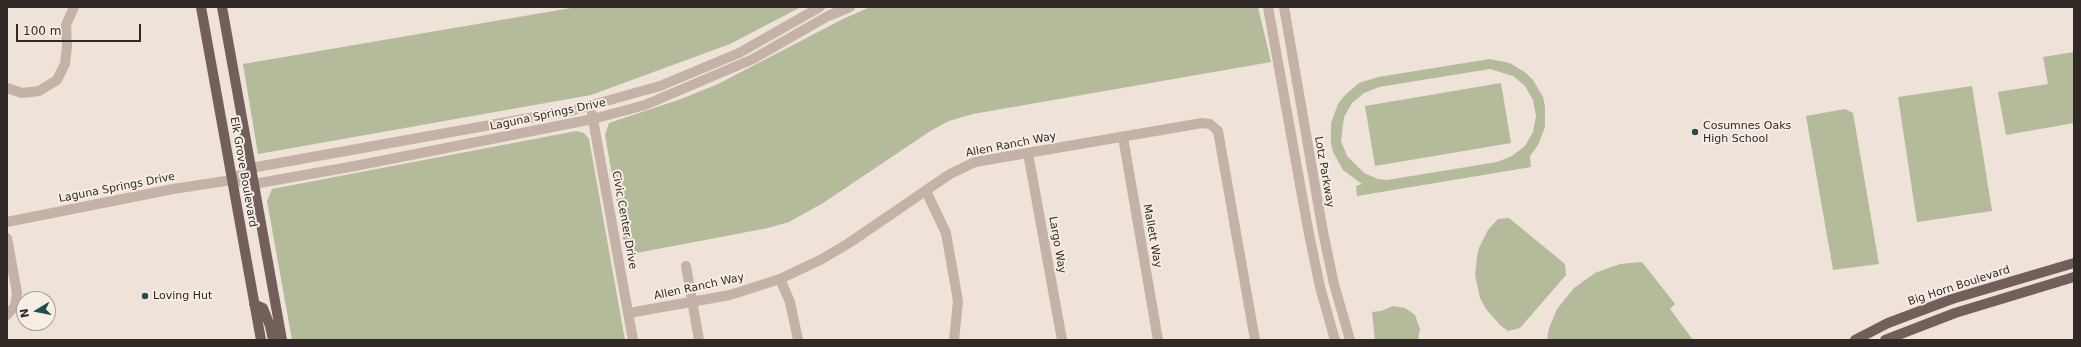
<!DOCTYPE html>
<html>
<head>
<meta charset="utf-8">
<style>
	body { margin:0 }
	#map { position:relative; width:2081px; height:347px; overflow:hidden; background:#eee2d9; font-family:"DejaVu Sans",sans-serif }
	canvas { display:block }
	.frame { position:absolute; inset:0; border:8px solid #312926; pointer-events:none }
	.north { position:absolute; left:16px; top:291px; width:40px; height:40px; box-sizing:border-box; background:#f6ede5; border:1px solid #a79f99; border-radius:50%; rotate:260deg; font-size:11px; font-weight:700; line-height:16px; text-align:center; color:#312926 }
	.north::after { content:''; display:block; margin:auto; width:14px; height:18px; background:#214e4d; clip-path:polygon(50% 0,100% 100%,50% 72%,0 100%) }
	.scale { position:absolute; left:16px; top:24px; width:125px; height:18px; box-sizing:border-box; border:2px solid #312926; border-top:0; padding-left:5px; font-size:12px; line-height:14px; white-space:nowrap; color:#312926; -webkit-text-stroke:3px #f6ede5; paint-order:stroke }
</style>
</head>
<body>
<div id="map">
<canvas width="2081" height="347"></canvas>
<div class="frame"></div>
<div class="north">N</div>
<div class="scale">100 m</div>
</div>
<script>
const context = document.querySelector('canvas').getContext('2d');
context.lineJoin = 'round';
function paint(path, color) { context.fillStyle = color; context.fill(path, 'evenodd'); }
const poly = rows => new Path2D(rows.map(r => 'M' + r).join(''));
function trace(path, color, width, dash) { context.strokeStyle = color; context.lineWidth = width; context.lineCap = dash ? 'butt' : 'round'; context.setLineDash(dash || []); context.stroke(path); }
function drawText(font, color, halo, rows, align = 'center') {
  context.font = font + ' "DejaVu Sans",sans-serif'; context.lineWidth = 4; context.setLineDash([]); context.textBaseline = 'middle'; context.strokeStyle = halo; context.fillStyle = color; for (const [text, x, y, turn = 0] of rows) {
    context.save(); context.translate(x, y); context.rotate((+turn || 0) * Math.PI / 180); context.textAlign = isNaN(turn) ? turn : align; if (halo) context.strokeText(text, 0, 0); context.fillText(text, 0, 0); context.restore();
  }
}
const green = poly([
	[577,7,801,7,730,44,591,95,258,154,243,64],
	[870,7,1258,7,1271,62,973,114,949,121,932,130,823,203,789,222,768,228,626,255,605,135,609,123,681,99,718,84,843,19],
	[2074,52,2074,123,2006,135,1998,92,2048,84,2043,57],
	[1490,59,1510,63,1526,73,1533,80,1543,97,1545,107,1545,127,1538,145,1530,156,1531,167,1357,196,1356,186,1362,184,1343,170,1333,152,1331,143,1331,123,1338,104,1344,96,1359,83,1378,77],
	[1490,69,1513,76,1525,86,1533,100,1536,116,1533,132,1525,146,1512,156,1497,162,1387,180,1378,179,1364,173,1347,156,1341,141,1344,117,1352,103,1364,93,1379,87],
	[1501,83,1511,143,1375,166,1365,106],
	[1972,86,1992,211,1917,222,1898,97],
	[1845,109,1853,113,1879,264,1833,270,1806,116],
	[576,131,584,133,589,139,625,340,292,340,267,201,272,189],
	[1509,218,1565,264,1566,275,1520,328,1508,331,1500,325,1486,309,1480,298,1475,275,1478,250,1488,230,1498,219],
	[1642,262,1675,304,1670,309,1693,340,1547,340,1549,328,1557,309,1574,288,1595,273,1620,264],
	[1393,306,1405,308,1415,315,1420,329,1418,340,1375,340,1372,312,1381,311]
]);
const minor = poly([
	[1268,7,1309,234,1320,287,1335,340],
	[1284,7,1323,232,1334,284,1350,340],
	[7,88,22,93,39,91,57,80,65,64,67,46,66,25,74,7],
	[592,114,633,340],
	[1123,137,1158,340],
	[1028,153,1062,340],
	[232,180,251,168,574,110,660,86,739,53,820,7],
	[926,191,946,233,958,301,954,340],
	[7,222,173,189,232,180,254,184,355,166,593,119,645,105,753,59,828,16,850,7],
	[7,238,17,293,15,306,7,315],
	[686,266,699,340],
	[780,279,790,302,798,340],
	[629,313,730,295,780,279,822,259,849,243,950,174,975,162,1202,123,1210,124,1218,131,1255,340]
]);
const major = poly([
	[201,7,261,340],
	[222,7,282,340],
	[254,304,263,308,270,326,273,340],
	[1855,340,1888,323,1952,299,2074,263],
	[1885,340,1955,313,2074,277]
]);
const markers = [
	[1695,132,4,"#214e4d"],
	[145,296,4,"#214e4d"]
];
const streetNames = [
	["Laguna Springs Drive",548,115,-12],
	["Allen Ranch Way",1011,145,-11],
	["Elk Grove Boulevard",243,172,80],
	["Lotz Parkway",1324,172,80],
	["Laguna Springs Drive",117,188,-11],
	["Civic Center Drive",624,220,80],
	["Mallett Way",1152,236,80],
	["Largo Way",1057,245,80],
	["Big Horn Boulevard",1959,286,-18],
	["Allen Ranch Way",699,287,-12]
];
const poiNames = [
	["Cosumnes Oaks",1703,126],
	["High School",1703,139],
	["Loving Hut",153,296]
];
paint(green, '#b3bb9b');
trace(minor, '#c4b1a7', 10);
trace(major, '#725f59', 10);
for (const [x, y, r, color] of markers) { const dot = new Path2D(); dot.arc(x, y, r, 0, 2 * Math.PI); context.fillStyle = color; context.fill(dot); trace(dot, '#f6ede5', 1.5); }
drawText('11px', '#312926', '#f6ede5', streetNames);
drawText('11px', '#312926', '#f6ede5', poiNames, 'left');
</script>
</body>
</html>
